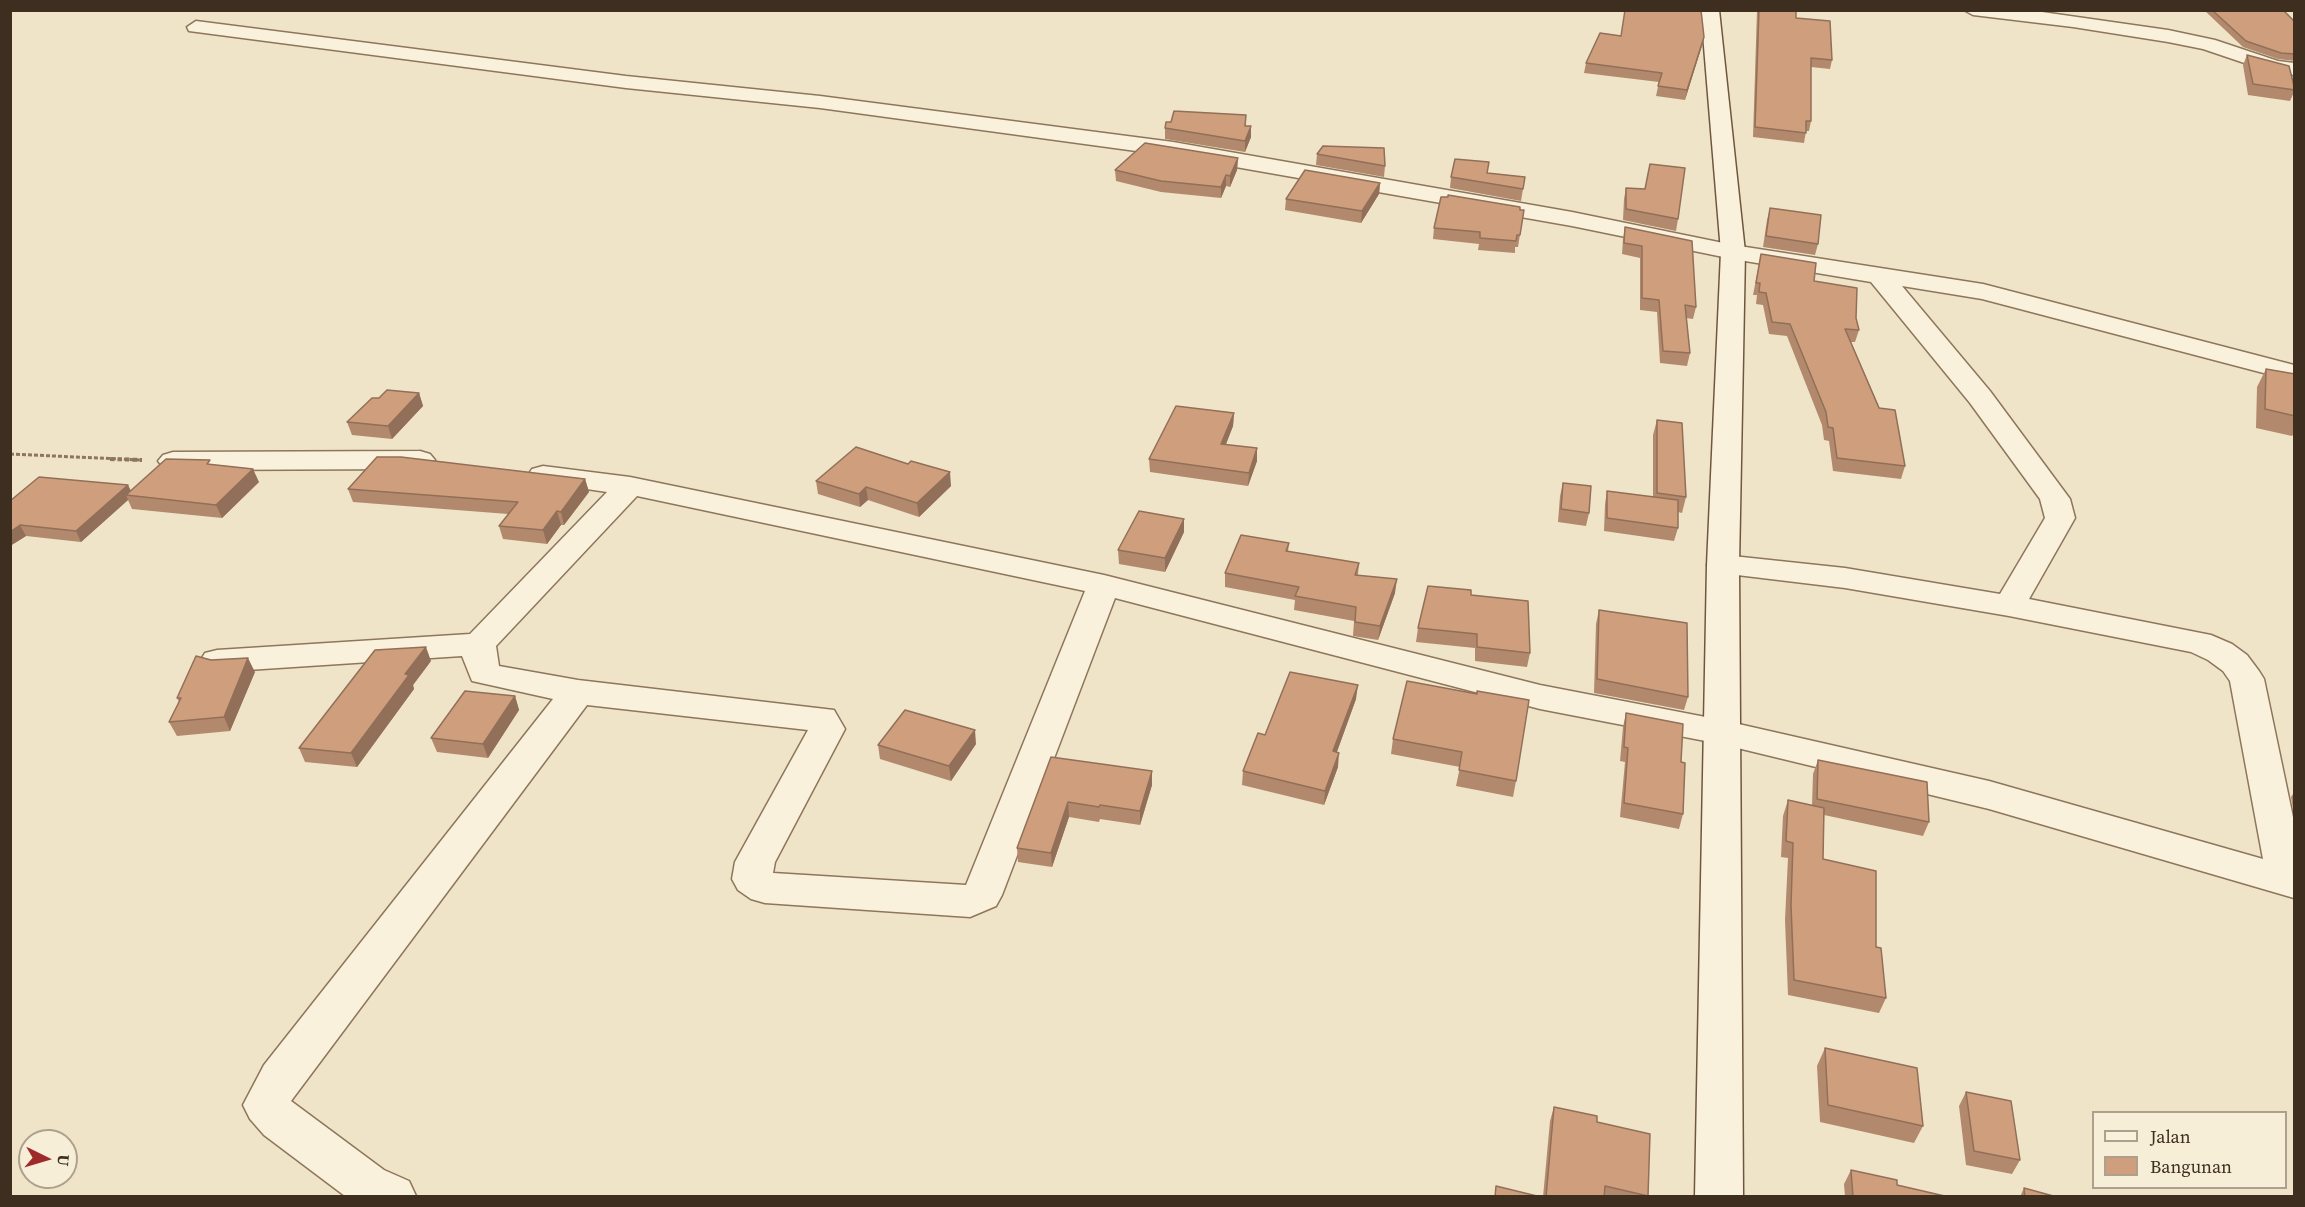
<!DOCTYPE html>
<html>
<head>
<meta charset="utf-8">
<style>
	body { margin:0 }
	#map { position:relative; width:2305px; height:1207px; overflow:hidden; background:#f0e4c8; font-family:"Source Serif 4",serif }
	canvas { display:block }
	.frame { position:absolute; inset:0; border:12px solid #3d2e20; pointer-events:none }
	.legend { position:absolute; left:2092px; top:1111px; width:195px; height:78px; box-sizing:border-box; background:#f7eed8; border:2px solid #ada18e; margin:0; padding:8px 10px; list-style:none; font-size:18px; color:#3d2e20 }
	.legend li { display:flex; align-items:center; gap:12px; height:30px }
	.legend b { width:30px; border:2px solid #ada18e }
	.north { position:absolute; left:18px; top:1129px; width:60px; height:60px; box-sizing:border-box; background:#f7eed8; border:2px solid #ada18e; border-radius:50%; rotate:95deg; font-size:16px; font-weight:700; line-height:24px; text-align:center; color:#3d2e20 }
	.north::after { content:''; display:block; margin:auto; width:21px; height:27px; background:#9e2a2b; clip-path:polygon(50% 0,100% 100%,50% 72%,0 100%) }
</style>
</head>
<body>
<div id="map">
<canvas width="2305" height="1207"></canvas>
<div class="frame"></div>
<ul class="legend">
<li><b style="height:8px;background:#faf1dc"></b>Jalan</li>
<li><b style="height:16px;background:#cf9f7d"></b>Bangunan</li>
</ul>
<div class="north">U</div>
</div>
<script>
const context = document.querySelector('canvas').getContext('2d');
context.lineJoin = 'round';
const poly = rows => new Path2D(rows.map(r => 'M' + r).join(''));
function trace(path, color, width, dash) { context.strokeStyle = color; context.lineWidth = width; context.lineCap = dash ? 'butt' : 'round'; context.setLineDash(dash || []); context.stroke(path); }
function paint(path, color) { context.fillStyle = color; context.fill(path, 'evenodd'); }
const pathFar1 = poly([
	[10,454,142,460]
]);
const path = poly([
	[110,459,142,460]
]);
const street = poly([
	[1964,10,2028,10,2168,30,2215,40,2278,61,2294,63,2294,75,2268,71,2203,49,2168,42,2073,27,1973,15,1964,10],
	[196,21,626,76,820,96,1173,142,1572,212,1733,245,1983,284,2294,365,2294,381,1982,299,1902,286,1990,391,2070,499,2075,518,2029,599,2211,635,2232,644,2247,655,2259,671,2264,679,2294,822,2294,898,1989,809,1721,744,1540,709,1115,598,1002,895,996,906,970,917,765,903,751,899,738,890,732,879,735,862,808,730,587,705,291,1101,384,1170,409,1181,416,1196,345,1196,264,1135,250,1119,243,1105,264,1065,553,699,472,681,462,656,217,672,205,669,200,661,205,653,217,650,470,634,607,492,532,481,528,475,532,469,543,466,630,477,1104,575,1540,685,1721,720,1989,781,2263,859,2230,681,2223,671,2208,660,2191,652,2009,616,1845,588,1712,572,1707,565,1712,558,1723,555,1845,568,2000,594,2045,518,2040,499,1970,403,1871,282,1733,259,1572,226,1173,156,820,108,626,88,189,31,187,27,196,21],
	[637,496,1085,591,966,885,773,873,775,862,845,729,834,710,578,680,499,666,496,646,637,496],
	[420,451,430,454,435,460,430,466,420,469,173,470,163,467,158,461,163,455,173,452,420,451]
]);
const secondary = poly([
	[1701,10,1719,10,1745,252,1739,565,1743,1196,1695,1196,1707,565,1721,252,1701,10]
]);
const wall = poly([
	[1757,10,1796,10,1796,18,1832,60,1830,69,1811,67,1811,121,1809,131,1806,131,1804,143,1753,137],
	[2204,10,2283,10,2295,22,2295,61,2278,59,2243,47],
	[1704,37,1685,100,1656,96,1659,82,1584,73,1586,63],
	[2247,55,2295,90,2290,101,2248,95,2243,65],
	[1246,115,1246,126,1251,126,1251,137,1245,152,1165,139,1165,128,1171,122],
	[1317,154,1385,166,1384,177,1316,165],
	[1238,158,1237,170,1230,187,1226,186,1221,198,1161,192,1116,181,1115,170],
	[1487,173,1525,177,1521,201,1450,188,1451,177],
	[1380,183,1379,194,1361,223,1285,210,1286,199],
	[1626,188,1678,219,1676,231,1623,220,1624,199],
	[1770,208,1818,244,1815,255,1763,247,1767,220],
	[1520,210,1524,210,1518,247,1515,247,1515,253,1478,250,1479,244,1433,239,1434,228],
	[1625,227,1696,307,1693,319,1686,318,1690,353,1687,366,1660,363,1657,312,1640,310,1640,258,1622,254,1623,239],
	[1761,254,1814,281,1856,318,1859,330,1855,342,1851,342,1905,466,1901,479,1833,471,1829,441,1824,440,1822,425,1787,336,1769,334,1763,305,1756,304,1757,295,1753,295],
	[2266,369,2295,374,2295,432,2292,436,2256,428,2257,387],
	[419,393,423,406,392,439,352,435,347,422,379,398],
	[1234,413,1233,426,1226,444,1257,461,1248,486,1150,472,1149,459],
	[1657,420,1686,497,1682,513,1678,512,1678,528,1674,541,1604,531,1605,504,1607,491,1653,497,1653,435],
	[585,479,589,492,564,525,561,525,547,544,503,539,499,526,508,514,353,502,348,489],
	[816,481,951,486,919,517,868,500,860,507,818,494],
	[259,482,222,518,132,509,128,500,81,542,26,536,10,546,10,501,128,485,131,491],
	[1563,483,1589,513,1586,526,1558,522,1560,496],
	[1184,532,1165,572,1119,564,1118,550],
	[1289,543,1288,552,1359,563,1358,575,1395,593,1378,640,1353,636,1354,621,1294,610,1295,600,1225,587,1225,573],
	[1471,595,1530,653,1527,667,1475,661,1475,648,1416,642,1418,628],
	[1599,610,1688,697,1684,710,1594,693,1596,624],
	[211,660,255,672,230,731,177,736,169,722,179,702,177,698],
	[431,661,413,685,414,689,357,767,305,762,299,748],
	[1407,681,1516,781,1513,797,1456,786,1460,767,1391,754,1393,739],
	[515,696,519,710,488,758,437,752,431,738],
	[1356,699,1337,752,1338,767,1324,805,1242,785,1243,771,1265,735],
	[1626,713,1681,762,1683,814,1679,829,1620,817,1625,762,1620,761,1623,727],
	[976,744,951,781,880,759,878,745],
	[1051,757,1152,785,1140,825,1100,819,1099,822,1069,817,1052,867,1018,862,1017,848],
	[1818,760,1929,822,1923,836,1824,815,1823,859,1876,947,1886,998,1879,1013,1788,995,1785,920,1788,858,1781,857,1783,816,1788,800,1812,806,1813,774],
	[2295,791,2295,822,2291,797],
	[1825,1048,1923,1126,1914,1143,1820,1122,1817,1066],
	[1966,1092,2020,1160,2012,1174,1966,1165,1959,1106],
	[1554,1107,1597,1122,1648,1197,1543,1197,1550,1121],
	[1851,1170,1897,1185,1949,1197,1845,1197,1844,1184],
	[2024,1188,2057,1197,2020,1197]
]);
const shadedWall = poly([
	[1704,37,1702,46,1685,100,1687,90],
	[1251,126,1251,137,1245,152,1245,141],
	[1238,158,1237,170,1230,187,1230,176],
	[1226,175,1226,186,1221,198,1221,187],
	[1380,183,1379,194,1361,223,1362,211],
	[419,393,423,406,392,439,388,426],
	[1234,413,1233,426,1221,457,1221,444],
	[1257,448,1257,461,1248,486,1249,473],
	[253,469,259,482,222,518,216,505],
	[950,472,951,486,919,517,917,503],
	[585,479,589,492,564,525,561,512],
	[128,485,133,496,126,495,128,500,81,542,76,531],
	[866,487,868,500,860,507,859,494],
	[557,511,561,525,547,544,543,530],
	[1184,519,1184,532,1165,572,1165,558],
	[20,525,26,536,10,546,10,532],
	[1397,579,1395,593,1378,640,1380,626],
	[426,647,431,661,413,685,414,689,357,767,351,753,405,674],
	[248,658,255,672,230,731,224,717],
	[1358,685,1356,699,1332,765,1333,751],
	[515,696,519,710,488,758,483,744],
	[975,730,976,744,951,781,949,766],
	[1339,753,1338,767,1324,805,1325,791],
	[1152,771,1152,785,1140,825,1140,811],
	[1068,802,1069,817,1052,867,1051,853]
]);
const building = poly([
	[1625,10,1701,10,1704,37,1687,90,1658,86,1662,73,1586,63,1600,33,1621,36,1625,10],
	[1759,10,1796,10,1796,18,1830,21,1832,60,1811,58,1811,121,1806,121,1806,133,1755,127,1759,10],
	[2212,10,2283,10,2295,22,2295,54,2281,53,2246,41,2212,10],
	[2247,55,2289,66,2295,90,2253,84,2247,55],
	[1174,111,1246,115,1245,126,1251,126,1245,141,1165,128,1166,122,1171,122,1174,111],
	[1145,143,1238,158,1230,176,1226,175,1221,187,1161,181,1115,170,1145,143],
	[1323,146,1384,148,1385,166,1317,154,1323,146],
	[1455,159,1489,162,1487,173,1525,177,1523,189,1451,177,1455,159],
	[1650,164,1685,168,1678,219,1626,209,1626,188,1645,189,1650,164],
	[1305,170,1380,183,1362,211,1286,199,1305,170],
	[1448,195,1520,207,1520,210,1524,210,1520,235,1517,235,1516,241,1480,238,1480,232,1434,228,1441,197,1448,197,1448,195],
	[1770,208,1821,215,1818,244,1766,236,1770,208],
	[1625,227,1692,241,1696,307,1685,305,1690,353,1663,351,1659,300,1642,298,1642,246,1624,243,1625,227],
	[1761,254,1816,263,1814,281,1857,288,1856,318,1859,330,1845,329,1879,408,1895,410,1905,466,1837,458,1833,428,1828,427,1826,412,1790,324,1772,322,1766,293,1759,292,1760,283,1756,283,1761,254],
	[2266,369,2295,374,2295,416,2265,409,2266,369],
	[387,390,419,393,388,426,347,422,372,398,379,398,387,390],
	[1176,406,1234,413,1221,444,1257,448,1249,473,1149,459,1176,406],
	[1657,420,1682,423,1686,497,1657,493,1657,420],
	[856,447,908,464,911,461,950,472,917,503,866,487,859,494,816,481,856,447],
	[377,457,401,457,585,479,561,512,557,511,543,530,499,526,518,502,348,489,377,457],
	[166,459,210,460,207,464,253,469,216,505,126,495,166,459],
	[39,477,128,485,76,531,20,525,10,532,10,501,39,477],
	[1563,483,1591,486,1589,513,1561,509,1563,483],
	[1607,491,1678,500,1678,528,1607,518,1607,491],
	[1139,511,1184,519,1165,558,1118,550,1139,511],
	[1241,535,1289,543,1286,551,1359,563,1355,575,1397,579,1380,626,1355,622,1356,607,1295,596,1299,587,1225,573,1241,535],
	[1428,586,1471,590,1471,595,1528,601,1530,653,1477,647,1477,634,1418,628,1428,586],
	[1599,610,1687,623,1688,697,1597,679,1599,610],
	[426,647,405,674,409,675,351,753,299,748,375,650,426,647],
	[196,656,211,660,248,658,224,717,169,722,181,698,177,698,196,656],
	[1290,672,1358,685,1333,751,1339,753,1325,791,1243,771,1258,733,1265,735,1290,672],
	[1407,681,1477,694,1477,691,1529,700,1516,781,1459,770,1462,752,1393,739,1407,681],
	[465,691,515,696,483,744,431,738,465,691],
	[905,710,975,730,949,766,878,745,905,710],
	[1626,713,1683,724,1681,762,1685,763,1683,814,1624,803,1628,748,1624,747,1626,713],
	[1051,757,1152,771,1140,811,1100,805,1099,807,1068,802,1051,853,1017,848,1051,757],
	[1818,760,1927,782,1929,822,1817,799,1818,760],
	[1788,800,1824,808,1823,859,1876,871,1876,947,1881,948,1886,998,1794,980,1791,905,1793,843,1786,841,1788,800],
	[1825,1048,1917,1068,1923,1126,1828,1105,1825,1048],
	[1966,1092,2011,1101,2020,1160,1974,1151,1966,1092],
	[1554,1107,1597,1116,1597,1122,1650,1134,1648,1196,1605,1186,1604,1197,1546,1197,1554,1107],
	[1851,1170,1897,1180,1897,1185,1949,1197,1853,1197,1851,1170],
	[1496,1186,1541,1197,1495,1197,1496,1186],
	[2024,1188,2057,1197,2025,1197,2024,1188]
]);
trace(street, '#8d765c', 3);
trace(secondary, '#6f573f', 3);
trace(pathFar1, '#8d765c', 3, [4, 2]);
trace(path, '#8d765c', 4, [4.5, 3]);
paint(street, '#faf1dc');
paint(secondary, '#faf1dc');
paint(wall, '#b2896c');
paint(shadedWall, '#916f58');
paint(building, '#cf9f7d');
trace(building, '#916f58', 1.5);
</script>
</body>
</html>
